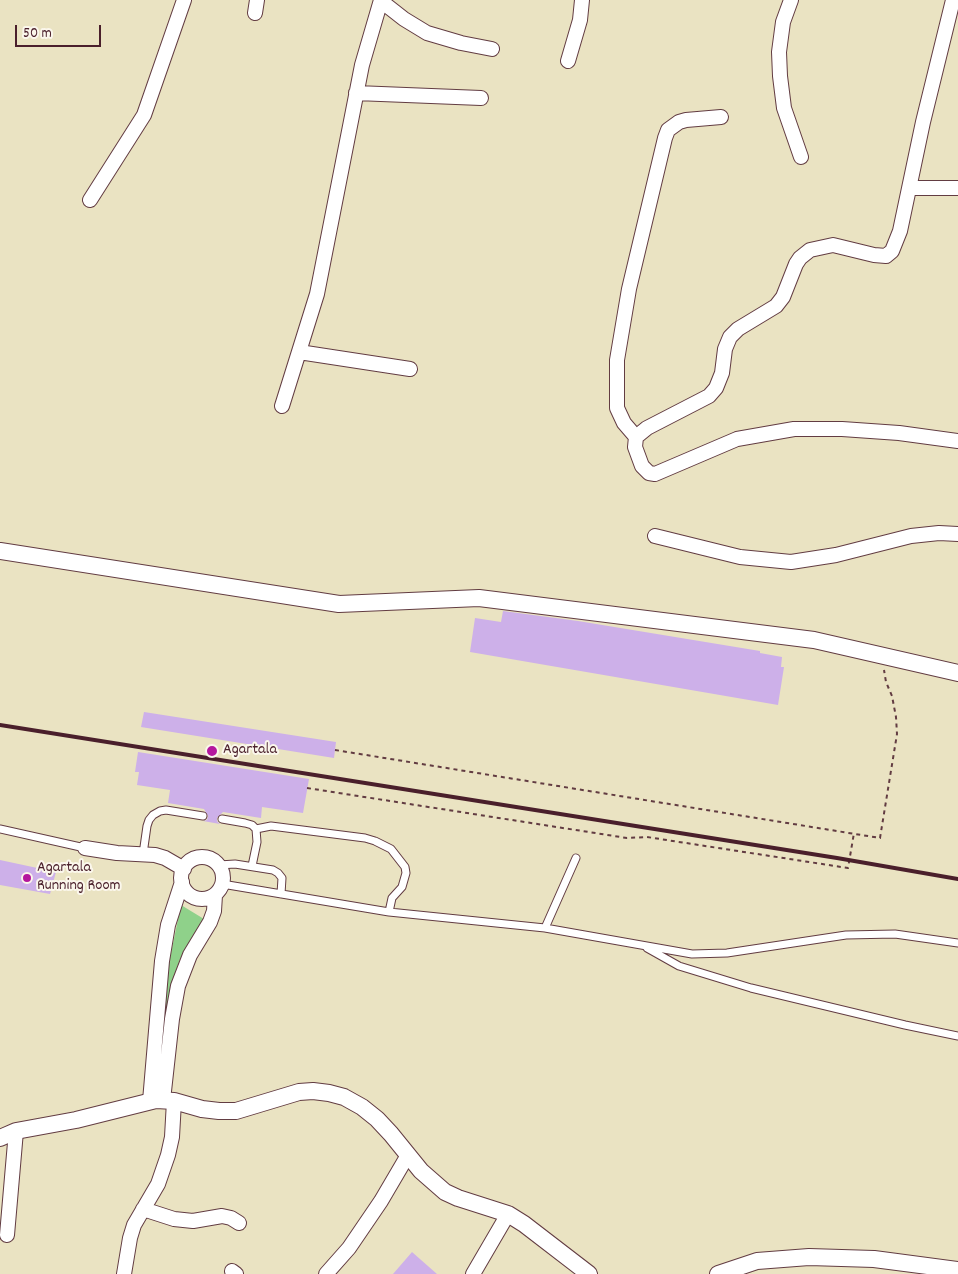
<!DOCTYPE html>
<html>
<head>
<meta charset="utf-8">
<style>
	body { margin:0 }
	#map { position:relative; width:958px; height:1274px; overflow:hidden; background:#eae3c2; font-family:Dekko,sans-serif }
	canvas { display:block }
	.scale { position:absolute; left:15px; top:25px; width:86px; height:22px; box-sizing:border-box; border:2px solid #4a1f2b; border-top:0; padding-left:6px; font-size:15px; line-height:18px; white-space:nowrap; color:#4a1f2b; -webkit-text-stroke:4px #fbf7ec; paint-order:stroke }
</style>
</head>
<body>
<div id="map">
<canvas width="958" height="1274"></canvas>
<div class="scale">50 m</div>
</div>
<script>
const context = document.querySelector('canvas').getContext('2d');
context.lineJoin = 'round';
function paint(path, color) { context.fillStyle = color; context.fill(path, 'evenodd'); }
const poly = rows => new Path2D(rows.map(r => 'M' + r).join(''));
function trace(path, color, width, dash) { context.strokeStyle = color; context.lineWidth = width; context.lineCap = dash ? 'butt' : 'round'; context.setLineDash(dash || []); context.stroke(path); }
function drawText(font, color, halo, rows, align = 'center') {
  context.font = font + ' Dekko,sans-serif'; context.lineWidth = 4; context.setLineDash([]); context.textBaseline = 'middle'; context.strokeStyle = halo; context.fillStyle = color; for (const [text, x, y, turn = 0] of rows) {
    context.save(); context.translate(x, y); context.rotate((+turn || 0) * Math.PI / 180); context.textAlign = isNaN(turn) ? turn : align; if (halo) context.strokeText(text, 0, 0); context.fillText(text, 0, 0); context.restore();
  }
}
const green = poly([
	[181,905,204,919,180,959,173,980,157,1090,166,977]
]);
const building = poly([
	[503,611,578,621,760,651,760,653,782,657,781,667,784,667,778,705,470,652,475,618,501,622],
	[144,712,336,742,334,758,141,727],
	[138,752,309,779,303,813,262,807,261,818,223,812,217,818,217,821,220,824,203,821,207,820,208,816,204,809,168,803,170,790,137,785,139,772,135,772],
	[0,860,56,872,50,894,0,885],
	[412,1252,437,1274,393,1274]
]);
const path = poly([
	[335,750,880,838,897,734,896,717,892,696,886,682,884,670],
	[307,788,627,838,647,837,848,868,854,833]
]);
const service = poly([
	[222,819,245,823,252,825,256,829,257,842,252,866],
	[0,829,85,848],
	[256,829,271,826,365,838,375,841,391,849,405,867,406,873,402,887,392,898,389,912],
	[143,854,147,826,149,820,153,815,160,811,166,810,203,816],
	[219,865,235,864,273,870,278,873,282,878,281,894],
	[222,884,389,912,545,928,692,954,727,953,846,935,895,934,958,943],
	[545,928,576,858],
	[647,948,679,966,751,988,905,1025,958,1036]
]);
const minor = poly([
	[791,0,783,22,779,52,780,76,784,108,801,157],
	[953,0,923,122,900,231,892,251,886,256,874,255,833,245,810,250,800,258,796,264,783,297,776,306,738,329,730,337,725,349,722,373,716,388,709,396,647,428,636,437,635,447,642,466,649,473,655,474,737,439,794,429,842,429,899,433,958,441],
	[381,1,404,19,427,33,461,43,492,49],
	[255,13,257,0],
	[568,61,580,20,582,0],
	[356,93,481,98],
	[909,188,958,188],
	[90,200,144,115,184,0],
	[299,352,410,369],
	[282,406,317,294,362,65,381,0],
	[636,437,624,423,617,408,617,360,629,289,665,138,668,130,679,122,686,120,721,117],
	[655,536,740,557,791,562,836,555,911,536,939,533,958,534],
	[85,848,117,853,155,855,165,858,184,869],
	'181 878a21 21 0 1 1 42 0a21 21 0 1 1-42 0Z',
	[163,1100,172,1019,178,986,190,955,210,922,214,911,215,895],
	[150,1101,162,961,168,925,182,882],
	[143,1209,174,1219,193,1221,222,1216,231,1218,239,1223],
	[7,1235,16,1131],
	[232,1271,236,1274],
	[124,1274,130,1238,134,1225,158,1184,168,1155,172,1137,174,1101],
	[326,1274,349,1248,381,1201,408,1155],
	[473,1274,508,1214]
]);
const tertiary = poly([
	[0,551,339,604,479,598,814,640,958,673],
	[0,1138,16,1131,76,1120,156,1100,174,1101,202,1109,219,1111,236,1111,299,1092,313,1091,329,1093,344,1097,362,1107,377,1119,391,1134,421,1171,445,1192,458,1198,508,1214,524,1224,589,1274],
	[718,1274,757,1261,809,1257,874,1259,958,1270]
]);
const rail = poly([
	[0,725,837,858,958,879]
]);
const markers = [
	[212,751,6,"#b5179e"],
	[27,878,5,"#b5179e"]
];
const poiNames = [
	["Agartala",223,751],
	["Agartala",37,869],
	["Running Room",37,887]
];
paint(green, '#8fd18a');
paint(building, '#cdb0e9');
trace(service, '#623c42', 9);
trace(minor, '#623c42', 16);
trace(tertiary, '#623c42', 18);
trace(path, '#623c42', 2, [4, 4]);
trace(service, '#fff', 7);
trace(minor, '#fff', 14);
trace(tertiary, '#fff', 16);
trace(rail, '#4a1f2b', 4);
for (const [x, y, r, color] of markers) { const dot = new Path2D(); dot.arc(x, y, r, 0, 2 * Math.PI); context.fillStyle = color; context.fill(dot); trace(dot, '#fbf7ec', 2); }
drawText('16px', '#4a1f2b', '#fbf7ec', poiNames, 'left');
</script>
</body>
</html>
